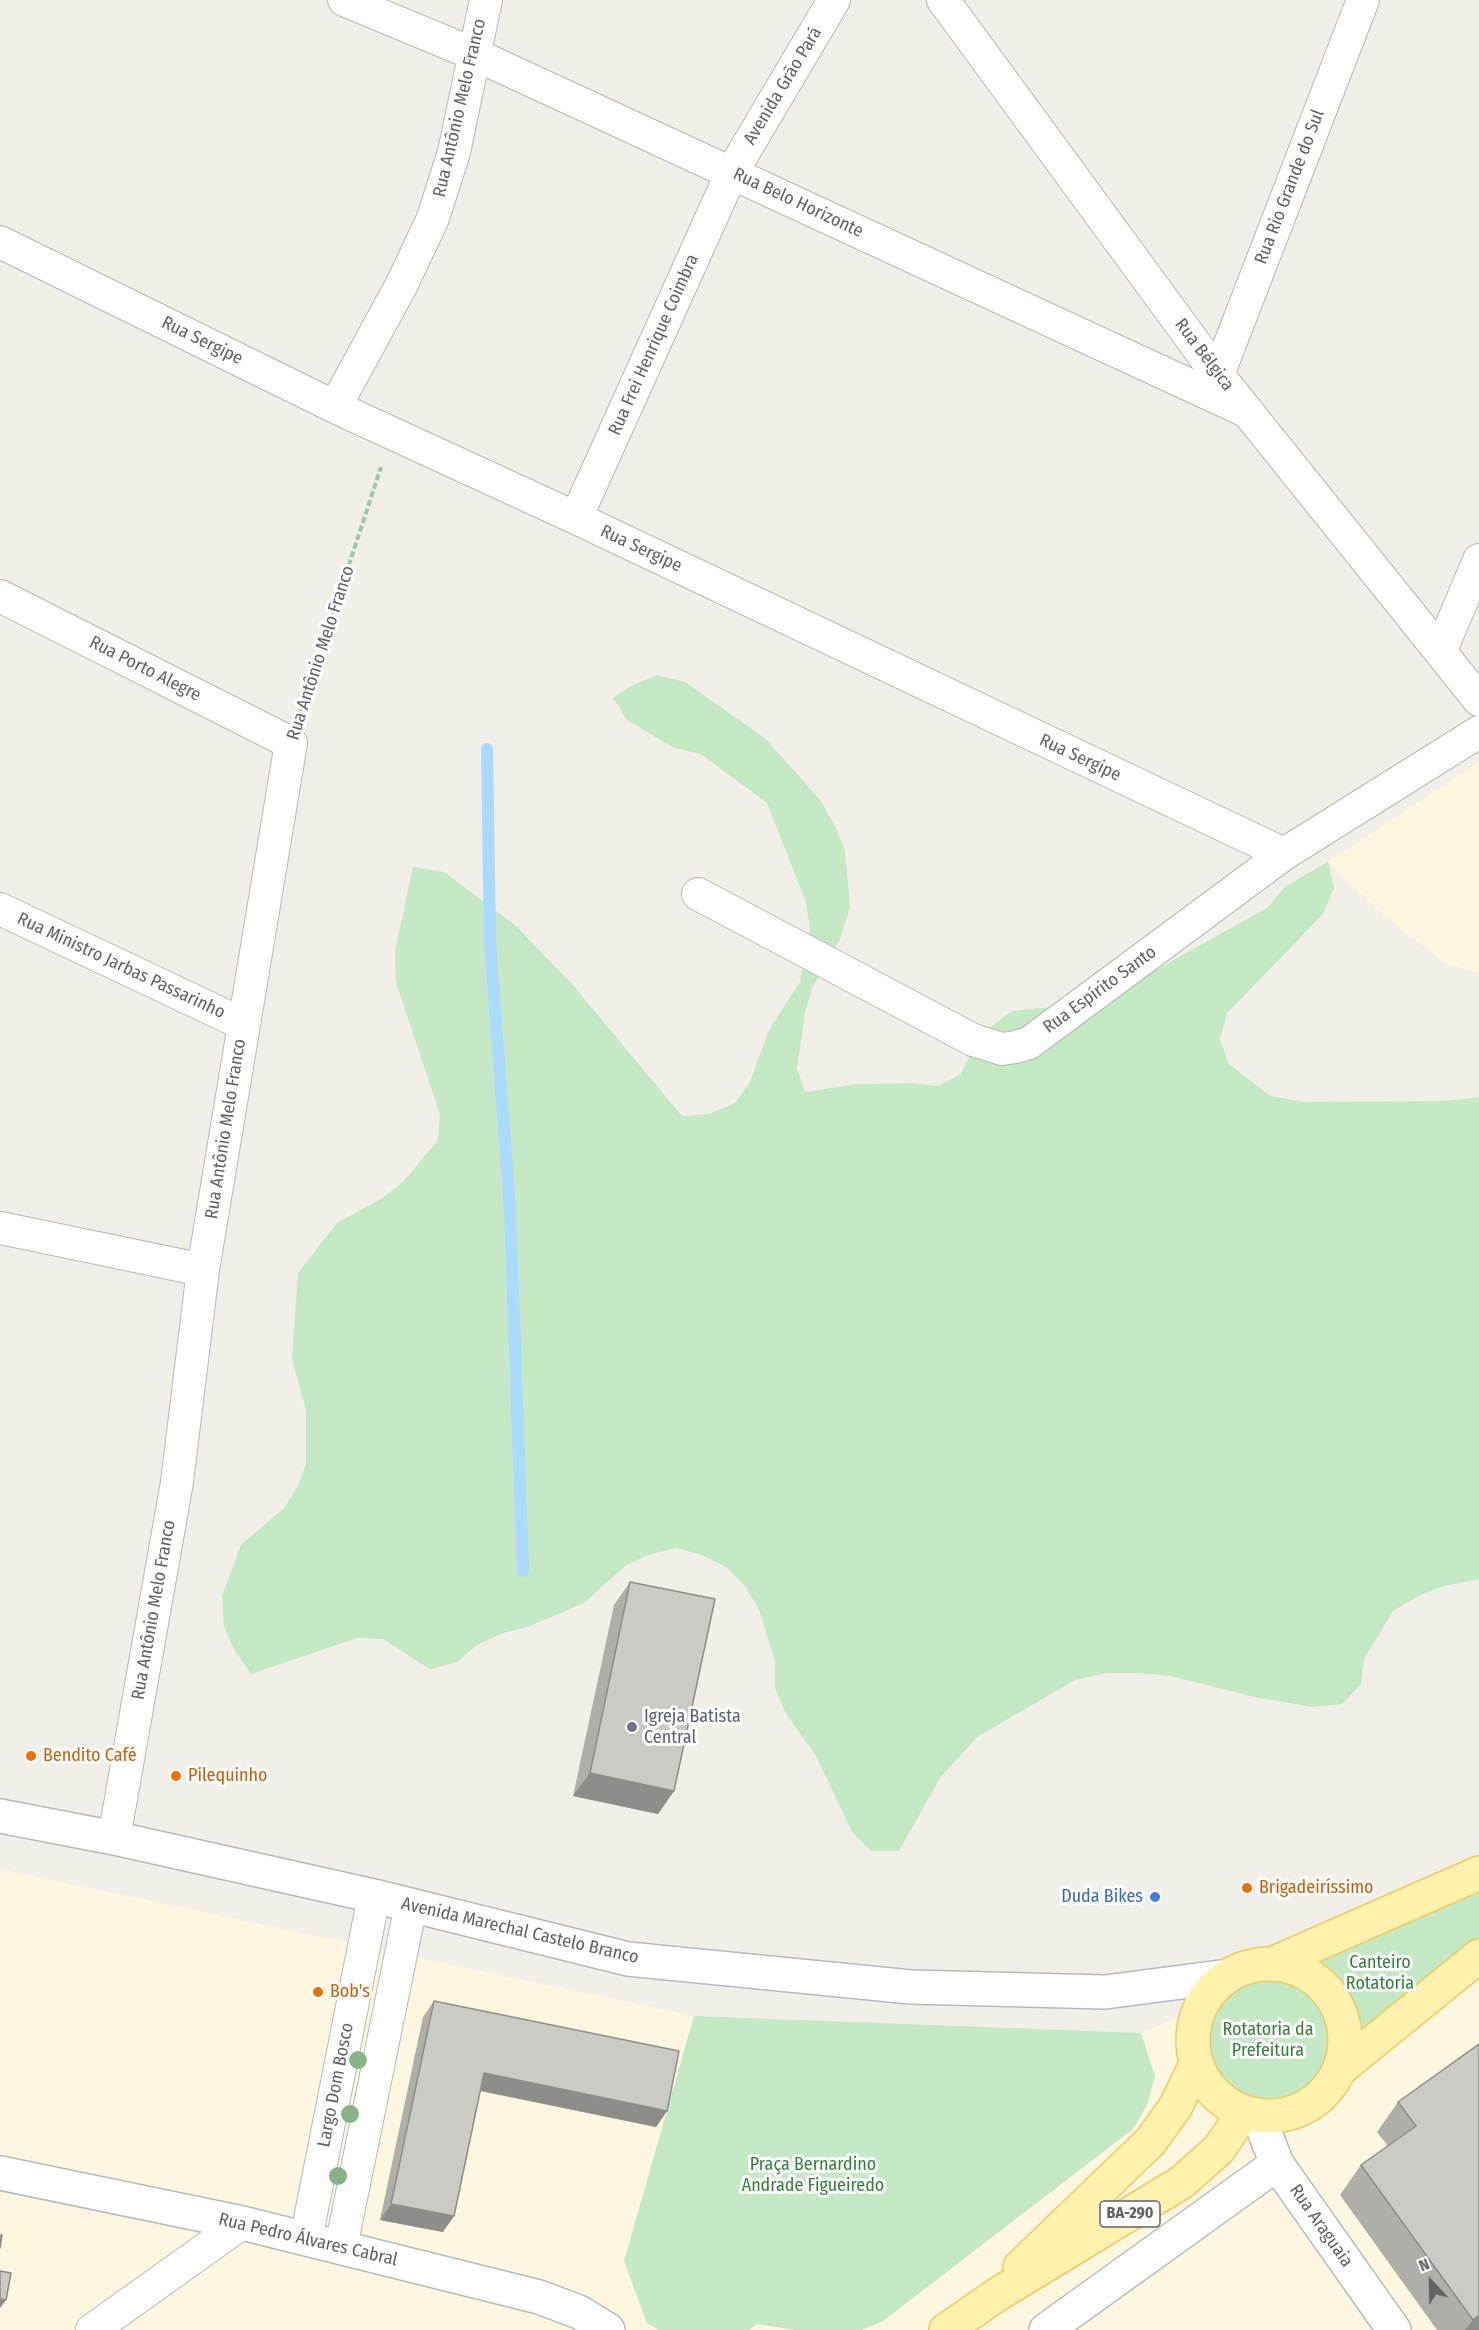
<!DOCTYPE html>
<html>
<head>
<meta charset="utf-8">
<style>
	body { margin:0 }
	#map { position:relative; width:1479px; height:2330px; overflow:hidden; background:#f1efe8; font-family:"Fira Sans Condensed",sans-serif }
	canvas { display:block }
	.north { position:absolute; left:1401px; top:2252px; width:60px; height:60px; -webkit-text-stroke:4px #fff; paint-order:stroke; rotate:338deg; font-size:16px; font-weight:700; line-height:24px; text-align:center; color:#5f6368 }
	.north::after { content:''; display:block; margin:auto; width:21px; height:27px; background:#5f6368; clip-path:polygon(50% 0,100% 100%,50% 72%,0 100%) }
</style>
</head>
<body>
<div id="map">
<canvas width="1479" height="2330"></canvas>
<div class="north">N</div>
</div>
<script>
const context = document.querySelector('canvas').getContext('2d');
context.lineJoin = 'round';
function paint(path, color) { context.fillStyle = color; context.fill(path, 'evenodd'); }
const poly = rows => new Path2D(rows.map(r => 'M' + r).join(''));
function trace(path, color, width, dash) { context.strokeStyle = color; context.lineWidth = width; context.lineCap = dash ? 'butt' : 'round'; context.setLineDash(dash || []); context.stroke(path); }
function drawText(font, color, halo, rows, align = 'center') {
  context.font = font + ' "Fira Sans Condensed",sans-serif'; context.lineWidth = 6; context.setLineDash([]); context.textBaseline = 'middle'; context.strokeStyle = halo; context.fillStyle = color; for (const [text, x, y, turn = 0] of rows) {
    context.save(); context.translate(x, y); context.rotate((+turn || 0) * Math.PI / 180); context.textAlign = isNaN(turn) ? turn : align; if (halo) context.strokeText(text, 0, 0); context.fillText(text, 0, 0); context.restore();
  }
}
const commercial = poly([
	[1479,762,1479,973,1447,964,1383,915,1328,862],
	[0,1869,694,2016,624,2261,647,2323,659,2330,0,2330],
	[1479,1894,1479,2330,862,2330,883,2321,1155,2076,1141,2033],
	[756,2324,795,2330,749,2330]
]);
const green = poly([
	[657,675,685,682,766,739,820,800,835,826,845,851,850,907,840,939,812,988,805,1013,797,1068,805,1092,858,1084,912,1083,938,1086,961,1074,973,1049,992,1026,1012,1011,1071,1005,1145,976,1267,908,1286,886,1328,862,1334,888,1323,914,1227,1013,1220,1039,1229,1064,1270,1096,1304,1102,1445,1101,1479,1097,1479,1579,1444,1586,1420,1595,1393,1611,1364,1659,1361,1684,1342,1704,1313,1707,1254,1697,1170,1676,1137,1673,1107,1673,1075,1680,977,1737,940,1778,899,1851,871,1851,852,1832,816,1756,786,1714,775,1688,775,1661,759,1610,745,1586,726,1567,702,1555,676,1548,648,1555,625,1566,584,1603,530,1626,503,1633,477,1645,457,1662,430,1669,383,1639,357,1638,251,1674,234,1650,224,1626,222,1596,241,1545,283,1509,297,1488,306,1464,306,1410,292,1359,298,1273,337,1223,381,1199,403,1182,438,1140,440,1114,396,982,395,951,413,867,444,872,515,925,572,984,682,1116,709,1114,735,1103,750,1082,769,1030,800,982,810,929,806,902,767,803,701,754,674,748,627,720,613,698,633,685],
	[1479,1891,1479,1941,1358,2041,1357,2022,1351,1999,1336,1978,1308,1960],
	[1276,1972,1326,1997,1336,2029,1336,2061,1318,2086,1290,2102,1263,2106,1245,2101,1225,2089,1210,2068,1203,2053,1203,2025,1209,2002,1225,1989,1242,1978,1255,1974],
	[694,2016,1141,2033,1155,2076,1147,2105,1133,2129,883,2321,862,2330,795,2330,757,2324,749,2330,659,2330,647,2323,624,2261]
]);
const stream = poly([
	[487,749,490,942,510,1209,523,1571]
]);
const path = poly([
	[301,711,381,467]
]);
const street = poly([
	[344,0,474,54,1248,412],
	[943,0,1218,375,1479,700],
	[0,242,335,407,576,518,1284,854],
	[1218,375,1363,0],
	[335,407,402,284,433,218,454,152,486,0],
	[576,518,732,172,834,0],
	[0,596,291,743,203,1270,177,1482,114,1838],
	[1441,650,1479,560],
	[698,894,973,1040,1002,1049,1016,1047,1029,1043,1284,854,1479,732],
	[0,909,243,1024],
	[0,1228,203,1270],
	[306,2239,374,1896],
	[341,2247,411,1905],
	[92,2330,242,2223]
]);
const secondary = poly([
	[0,1816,114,1838,374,1896,628,1959,911,1987,1105,1992,1228,1976],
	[1258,2115,1277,2164,1394,2330],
	[0,2173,242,2223,539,2297,579,2312,608,2330],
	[1046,2330,1277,2164]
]);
const primary = poly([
	[1274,1963,1479,1873],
	'1193 2040a76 76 0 1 1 152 0a76 76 0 1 1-152 0Z',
	[1340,2069,1479,1956],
	[1020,2267,1151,2141,1176,2106,1196,2064],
	[946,2330,998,2294,1182,2182,1219,2149,1244,2112]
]);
const trees = [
	[358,2060],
	[350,2114],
	[338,2176]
];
const wall = poly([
	[630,1582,674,1791,658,1814,573,1796,614,1605],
	[434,2001,667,2111,656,2127,480,2091,443,2232,380,2220,423,2017],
	[1479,2044,1479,2330,1437,2330,1340,2195,1361,2165,1388,2146,1377,2132,1398,2102]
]);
const shadedWall = poly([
	[590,1773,674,1791,658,1814,573,1796],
	[484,2073,667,2111,656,2127,472,2089],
	[391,2204,454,2216,443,2232,380,2220],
	[0,2299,6,2300,0,2308],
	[1479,2315,1479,2330,1465,2330,1473,2320]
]);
const building = poly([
	[630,1582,715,1599,674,1791,590,1773,630,1582],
	[434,2001,679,2051,667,2111,484,2073,454,2216,391,2204,434,2001],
	[1479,2044,1479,2315,1473,2320,1361,2165,1416,2126,1398,2102,1479,2044],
	[0,2235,2,2235,0,2248,0,2235],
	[0,2271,11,2273,6,2300,0,2299,0,2271]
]);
const markers = [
	[632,1727,6,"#6b7280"],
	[31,1756,6,"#e8710a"],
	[176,1776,6,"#e8710a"],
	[1247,1888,6,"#e8710a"],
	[1155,1897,6,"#3f7fe0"],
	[318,1992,6,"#e8710a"]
];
const shields = [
	[1130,2214,60]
];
const shieldNames = [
	["BA-290",1130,2214]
];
const streetNames = [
	["Avenida Grão Pará",783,86,-59],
	["Rua Antônio Melo Franco",460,108,-77],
	["Rua Rio Grande do Sul",1290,187,-69],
	["Rua Belo Horizonte",798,203,25],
	["Rua Sergipe",202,341,26],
	["Rua Frei Henrique Coimbra",654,345,-66],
	["Rua Bélgica",1204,355,53],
	["Rua Sergipe",641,549,25],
	["Rua Antônio Melo Franco",321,653,-72],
	["Rua Porto Alegre",145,669,27],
	["Rua Sergipe",1080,758,25],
	["Rua Ministro Jarbas Passarinho",121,966,25],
	["Rua Espírito Santo",1100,990,-36],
	["Rua Antônio Melo Franco",226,1129,-81],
	["Rua Antônio Melo Franco",154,1610,-80],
	["Avenida Marechal Castelo Branco",520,1931,13],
	["Largo Dom Bosco",336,2085,-79],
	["Rua Araguaia",1321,2226,55],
	["Rua Pedro Álvares Cabral",308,2240,13]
];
const worshipNames = [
	["Igreja Batista",644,1717],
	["Central",644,1738]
];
const foodNames = [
	["Bendito Café",43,1756],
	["Pilequinho",188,1776],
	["Brigadeiríssimo",1259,1888],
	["Bob's",330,1992]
];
const shopNames = [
	["Duda Bikes",1143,1897]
];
const parkNames = [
	["Canteiro",1380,1963],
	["Rotatoria",1380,1984],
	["Rotatoria da",1268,2030],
	["Prefeitura",1268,2051],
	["Praça Bernardino",813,2165],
	["Andrade Figueiredo",813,2186]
];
paint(commercial, '#fef7e0');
paint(green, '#c5e8c5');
trace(stream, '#aadaff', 12);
trace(street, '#b5b8bc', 34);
trace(secondary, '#b6babf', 36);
trace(primary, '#f2c960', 36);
trace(path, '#9cc7a9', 4, [6, 3]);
trace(street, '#fff', 32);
trace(secondary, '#fff', 33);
trace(primary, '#fff2af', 33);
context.fillStyle = '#89b387';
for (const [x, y] of trees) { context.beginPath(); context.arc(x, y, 9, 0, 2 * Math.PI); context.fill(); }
paint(wall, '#afaea9');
paint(shadedWall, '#8f8d8a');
paint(building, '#cccac5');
trace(building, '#8f8d8a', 1.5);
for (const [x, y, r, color] of markers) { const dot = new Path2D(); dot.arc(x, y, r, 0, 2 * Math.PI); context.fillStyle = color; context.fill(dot); trace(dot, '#fff', 2); }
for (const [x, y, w] of shields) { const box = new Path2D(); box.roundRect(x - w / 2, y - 13, w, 26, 4.5); context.fillStyle = '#fff'; context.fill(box); trace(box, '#5f6368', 1.5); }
drawText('bold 16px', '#5f6368', null, shieldNames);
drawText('18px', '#5f6368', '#fff', streetNames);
drawText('18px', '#5b616d', '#fff', worshipNames, 'left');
drawText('18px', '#c56008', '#fff', foodNames, 'left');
drawText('18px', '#366cbe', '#fff', shopNames, 'right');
drawText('18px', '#348238', '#fff', parkNames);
</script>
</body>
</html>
